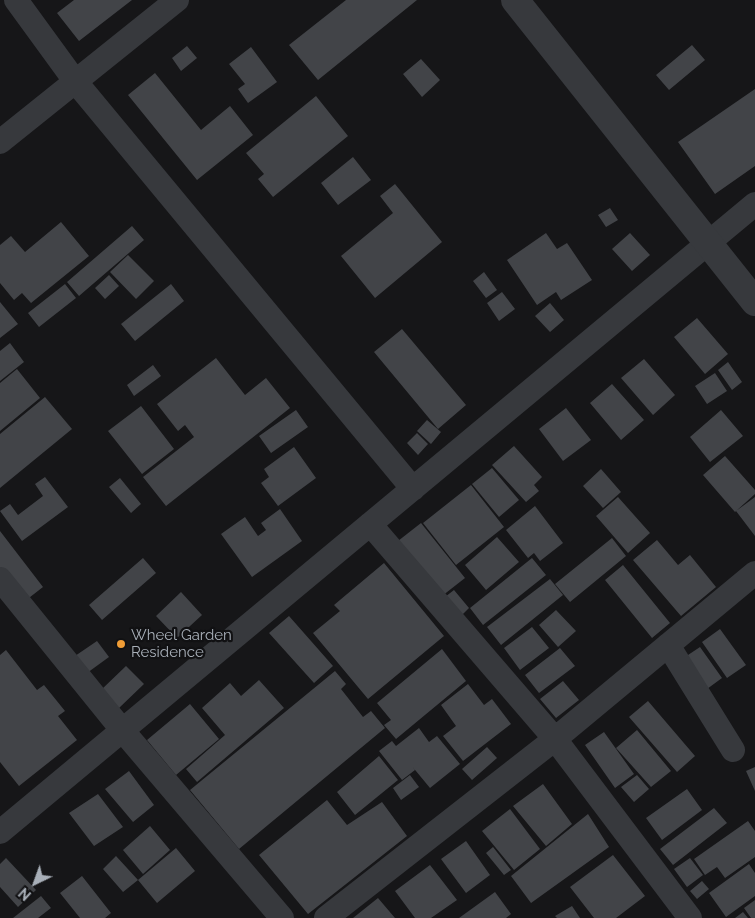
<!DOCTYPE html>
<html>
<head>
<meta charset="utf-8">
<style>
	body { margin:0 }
	#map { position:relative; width:755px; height:918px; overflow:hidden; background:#161618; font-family:Raleway,sans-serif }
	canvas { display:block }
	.north { position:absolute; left:10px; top:858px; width:50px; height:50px; -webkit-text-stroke:4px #111113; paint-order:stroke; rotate:222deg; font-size:14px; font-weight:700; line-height:20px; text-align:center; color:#a8afb8 }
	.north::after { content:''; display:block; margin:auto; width:18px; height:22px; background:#a8afb8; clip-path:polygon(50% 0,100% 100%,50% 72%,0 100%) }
</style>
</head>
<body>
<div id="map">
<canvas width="755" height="918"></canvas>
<div class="north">N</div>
</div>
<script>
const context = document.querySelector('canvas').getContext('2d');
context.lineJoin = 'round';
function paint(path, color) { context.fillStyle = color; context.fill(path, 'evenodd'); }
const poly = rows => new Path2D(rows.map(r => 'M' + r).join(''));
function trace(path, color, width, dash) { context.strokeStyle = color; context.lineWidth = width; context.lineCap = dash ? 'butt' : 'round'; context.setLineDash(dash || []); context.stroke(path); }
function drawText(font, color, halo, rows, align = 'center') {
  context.font = font + ' Raleway,sans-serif'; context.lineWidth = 4.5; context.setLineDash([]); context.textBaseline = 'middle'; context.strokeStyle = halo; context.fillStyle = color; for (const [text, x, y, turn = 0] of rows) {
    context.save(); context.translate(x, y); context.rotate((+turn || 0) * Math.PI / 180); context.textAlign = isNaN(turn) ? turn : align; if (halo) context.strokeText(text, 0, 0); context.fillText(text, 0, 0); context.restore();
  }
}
const building = poly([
	[74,0,132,0,79,41,57,13],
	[346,0,417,0,318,80,289,45],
	[692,45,705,60,669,90,656,75],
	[187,46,197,58,181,71,172,58],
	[251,47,277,82,248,103,238,89,245,84,229,64],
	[421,59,440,80,422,97,403,74],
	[155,73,201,130,230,106,253,135,197,180,128,95],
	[755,89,755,166,715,194,678,142],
	[316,96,348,136,273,197,258,179,264,174,246,153],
	[353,157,371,180,338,205,321,183],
	[395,184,442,242,375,298,341,256,393,213,380,196],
	[610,208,618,220,606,227,598,215],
	[61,222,89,256,31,303,22,293,14,300,0,283,0,245,11,236,25,252],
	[132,226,144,240,79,296,67,282],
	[546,233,557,249,567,243,592,280,561,300,556,292,537,305,507,260],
	[630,233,650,255,632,271,612,249],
	[128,255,154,281,136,299,110,272],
	[484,272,497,290,486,298,473,281],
	[109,275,119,286,105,299,95,288],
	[65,284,76,298,39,327,28,313],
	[171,284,184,301,135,341,121,324],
	[502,292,515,309,499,321,487,303],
	[0,302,18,324,0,338],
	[550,303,564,320,550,332,535,316],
	[697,318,728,354,705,374,674,337],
	[402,329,466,405,438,429,374,352],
	[10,343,24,362,0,381,0,351],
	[216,358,245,395,266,378,290,408,166,506,143,477,194,437,185,425,178,431,157,404],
	[644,359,675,395,653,415,621,378],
	[728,362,742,382,732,390,718,370],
	[153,365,161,376,134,396,127,385],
	[17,369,40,398,0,431,0,383],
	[715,373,727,391,707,404,695,386],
	[612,384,644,420,621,440,590,403],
	[45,397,72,429,0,488,0,434],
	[141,406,174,449,142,474,108,431],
	[566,408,591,440,563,461,539,429],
	[296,410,308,427,271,453,259,436],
	[721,410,743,436,710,462,690,437],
	[427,420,441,432,431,444,417,431],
	[417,433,428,444,418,455,407,443],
	[514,446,542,477,534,485,539,491,526,502,492,465],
	[294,447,316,478,278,506,261,483,269,477,264,469],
	[725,456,755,490,755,494,735,512,703,475],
	[492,468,519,500,499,517,472,484],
	[601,469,621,492,603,508,583,486],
	[45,477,68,507,22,541,0,511,10,504,18,515,43,496,35,484],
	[120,478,141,504,131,513,109,487],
	[471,485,504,527,456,565,423,523],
	[618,497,650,533,628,553,596,516],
	[755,497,755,536,736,511],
	[535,506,563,543,540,561,534,553,528,558,506,530],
	[280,509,302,541,252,577,221,534,245,517,258,536,266,530,261,523],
	[421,523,465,578,442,596,398,541],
	[0,531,43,587,25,601,0,569],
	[497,537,519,562,486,590,465,565],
	[612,538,626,556,570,602,555,584],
	[657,540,678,565,690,555,716,587,681,616,633,560],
	[143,558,156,573,102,620,89,605],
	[532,558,546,575,483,625,470,608],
	[384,563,444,636,368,699,313,633,340,611,334,605],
	[623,565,670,623,652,638,605,580],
	[550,579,563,595,501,645,487,627],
	[454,590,469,608,461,616,445,597],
	[181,592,202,615,177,638,156,616],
	[556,610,576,631,558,647,539,625],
	[289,616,333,666,314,683,269,633],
	[532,627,549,648,520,670,504,648],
	[720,629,746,665,727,678,702,642],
	[97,641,109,657,87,673,75,656],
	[700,647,722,678,707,689,685,657],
	[560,648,575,666,539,693,525,675],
	[442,649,466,681,396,739,384,725,391,720,377,703],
	[6,650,37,690,44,685,65,711,58,716,77,740,19,786,0,762,0,655],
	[126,666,144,684,119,708,101,690],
	[335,671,346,684,341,689,363,717,371,711,385,728,239,849,190,790],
	[259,680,284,708,197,782,186,769,225,735,202,708,230,683,241,696],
	[563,681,579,700,556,718,540,699],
	[468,684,484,705,492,699,511,724,463,761,443,736,456,726,441,705],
	[648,701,695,756,677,772,629,717],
	[190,704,219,739,176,775,147,740],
	[419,728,429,742,437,736,460,764,430,788,411,765,415,770,402,780,379,751,392,741,396,746],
	[637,730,671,771,651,787,616,748],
	[604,732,634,774,615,788,585,745],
	[487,747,497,758,472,780,462,769],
	[379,756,398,780,355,815,337,792],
	[755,767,755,791,746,771],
	[129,771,154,805,133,822,105,789],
	[410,775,419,787,401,800,393,788],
	[637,775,649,789,634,802,621,787],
	[543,784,572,824,546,846,513,806],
	[687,789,702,810,662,840,646,818],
	[98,794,123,827,94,846,69,813],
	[327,800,347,825,382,802,407,836,308,914,259,855],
	[714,808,727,823,673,865,660,849],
	[510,809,540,849,514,870,482,831],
	[588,814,609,847,531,903,511,876],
	[748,821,755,831,755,857,725,878,717,867,705,875,694,859],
	[150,826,170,850,143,874,123,850],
	[466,841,490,875,466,893,441,859],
	[493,847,511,870,504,875,486,853],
	[176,848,195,871,157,903,138,880],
	[613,855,645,896,616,918,594,918,570,887],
	[116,856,138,880,123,892,103,869],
	[6,858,36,890,18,907,0,887,0,864],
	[690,858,703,875,687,887,674,869],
	[749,864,755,873,755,896,726,917,709,893],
	[430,865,457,900,431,918,415,918,395,891],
	[82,876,111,913,105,918,80,918,60,893],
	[702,881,709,889,697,899,690,891],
	[495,892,511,914,506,918,459,918],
	[41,896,51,908,38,918,13,918],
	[378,898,395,918,353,918],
	[755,900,755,918,751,918,744,908],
	[572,906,580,918,557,918,555,916],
	[743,912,748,918,735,918]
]);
const minor = poly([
	[16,0,75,81,413,489],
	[0,142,177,0],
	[370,524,555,739,690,918],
	[0,579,123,731,282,918],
	[668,645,733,750],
	[0,832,755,204],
	[326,918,555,739,755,573]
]);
const tertiary = poly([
	[515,0,755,302]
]);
const markers = [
	[121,644,5,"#f09d36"]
];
const poiNames = [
	["Wheel Garden",131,635],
	["Residence",131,652]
];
paint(building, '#424448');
trace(minor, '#37393d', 24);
trace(tertiary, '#37393d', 28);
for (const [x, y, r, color] of markers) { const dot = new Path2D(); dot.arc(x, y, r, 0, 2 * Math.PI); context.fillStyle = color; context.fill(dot); trace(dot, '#111113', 2); }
drawText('15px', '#a8afb8', '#111113', poiNames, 'left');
</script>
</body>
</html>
